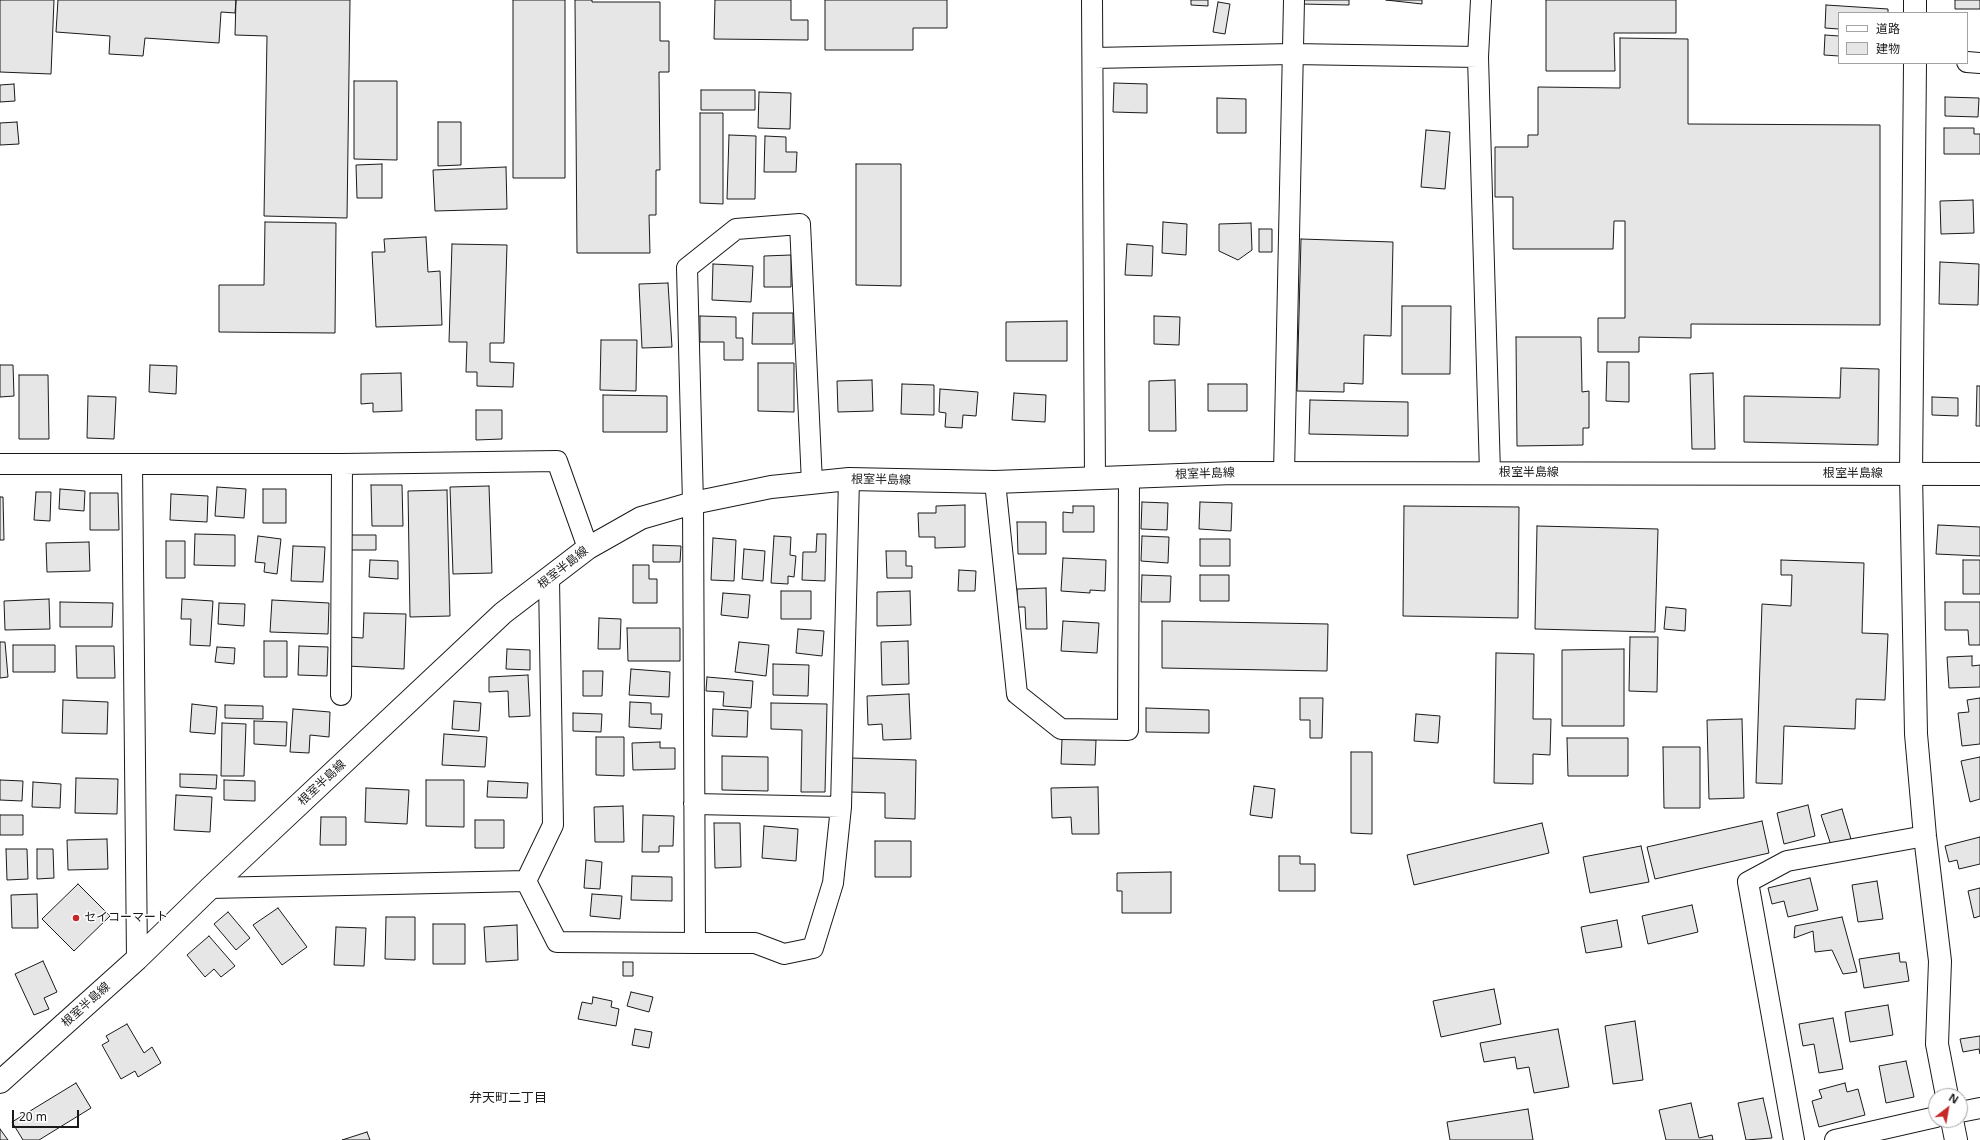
<!DOCTYPE html>
<html>
<head>
<meta charset="utf-8">
<style>
	body { margin:0 }
	#map { position:relative; width:1980px; height:1140px; overflow:hidden; background:#fff; font-family:"Noto Sans","Noto Sans JP",sans-serif }
	canvas { display:block }
	.legend { position:absolute; left:1838px; top:12px; width:130px; height:52px; box-sizing:border-box; background:#fff; border:1px solid #a3a3a3; margin:0; padding:5px 7px; list-style:none; font-size:12px; color:#1a1a1a }
	.legend li { display:flex; align-items:center; gap:8px; height:20px }
	.legend b { width:20px; border:1px solid #a3a3a3 }
	.north { position:absolute; left:1928px; top:1088px; width:40px; height:40px; box-sizing:border-box; background:#fff; border:1px solid #a3a3a3; border-radius:50%; rotate:31deg; font-size:11px; font-weight:700; line-height:16px; text-align:center; color:#1a1a1a }
	.north::after { content:''; display:block; margin:auto; width:14px; height:18px; background:#c62828; clip-path:polygon(50% 0,100% 100%,50% 72%,0 100%) }
	.scale { position:absolute; left:12px; top:1110px; width:67px; height:18px; box-sizing:border-box; border:2px solid #1a1a1a; border-top:0; padding-left:5px; font-size:12px; line-height:14px; white-space:nowrap; color:#1a1a1a; -webkit-text-stroke:3px #fff; paint-order:stroke }
</style>
</head>
<body>
<div id="map">
<canvas width="1980" height="1140"></canvas>
<ul class="legend">
<li><b style="height:5px;background:#fff"></b>道路</li>
<li><b style="height:11px;background:#e6e6e6"></b>建物</li>
</ul>
<div class="north">N</div>
<div class="scale">20 m</div>
</div>
<script>
const context = document.querySelector('canvas').getContext('2d');
context.lineJoin = 'round';
function paint(path, color) { context.fillStyle = color; context.fill(path, 'evenodd'); }
const poly = rows => new Path2D(rows.map(r => 'M' + r).join(''));
function trace(path, color, width, dash) { context.strokeStyle = color; context.lineWidth = width; context.lineCap = dash ? 'butt' : 'round'; context.setLineDash(dash || []); context.stroke(path); }
function drawText(font, color, halo, rows, align = 'center') {
  context.font = font + ' "Noto Sans","Noto Sans JP",sans-serif'; context.lineWidth = 3; context.setLineDash([]); context.textBaseline = 'middle'; context.strokeStyle = halo; context.fillStyle = color; for (const [text, x, y, turn = 0] of rows) {
    context.save(); context.translate(x, y); context.rotate((+turn || 0) * Math.PI / 180); context.textAlign = isNaN(turn) ? turn : align; if (halo) context.strokeText(text, 0, 0); context.fillText(text, 0, 0); context.restore();
  }
}
const building = poly([
	[0,0,54,0,51,74,0,72,0,0],
	[58,0,236,0,235,13,221,12,219,43,145,38,143,56,109,54,110,36,56,32,58,0],
	[236,0,350,0,347,218,264,216,267,36,235,35,236,0],
	[513,0,565,0,565,178,513,178,513,0],
	[575,0,592,0,592,2,660,2,660,41,669,41,669,72,659,72,660,170,656,170,656,215,649,215,650,253,577,253,575,0],
	[715,0,791,0,791,20,808,20,808,40,714,39,715,0],
	[825,0,947,0,947,28,913,28,913,50,825,50,825,0],
	[1191,0,1208,0,1208,6,1191,5,1191,0],
	[1301,0,1349,0,1349,5,1301,4,1301,0],
	[1386,0,1422,0,1422,4,1386,0],
	[1546,0,1676,0,1676,33,1614,33,1615,71,1546,71,1546,0],
	[1955,0,1980,0,1980,9,1955,9,1955,0],
	[1218,2,1230,4,1225,34,1213,32,1218,2],
	[1826,5,1888,9,1888,13,1839,13,1839,29,1825,28,1826,5],
	[1825,35,1839,36,1839,56,1824,55,1825,35],
	[1620,38,1688,39,1688,124,1880,125,1880,325,1691,324,1691,338,1639,337,1639,352,1598,352,1598,318,1625,318,1625,221,1614,221,1613,249,1513,249,1513,197,1495,197,1495,147,1528,147,1528,135,1538,135,1538,87,1620,88,1620,38],
	[354,81,397,81,397,160,354,159,354,81],
	[1114,83,1147,84,1147,113,1113,112,1114,83],
	[14,84,15,101,0,102,0,85,14,84],
	[701,90,755,90,755,110,701,110,701,90],
	[759,92,791,93,790,129,758,128,759,92],
	[1945,97,1979,98,1978,117,1945,116,1945,97],
	[1217,98,1246,99,1246,133,1217,133,1217,98],
	[700,113,723,113,723,204,700,203,700,113],
	[17,122,19,144,0,145,0,123,17,122],
	[438,122,461,122,461,165,438,166,438,122],
	[1944,128,1974,128,1974,134,1980,134,1980,154,1944,154,1944,128],
	[1426,130,1450,132,1445,189,1421,187,1426,130],
	[729,135,756,136,755,199,727,199,729,135],
	[765,136,786,137,786,152,797,152,796,172,764,172,765,136],
	[382,164,382,198,357,198,356,165,382,164],
	[856,164,901,164,901,286,856,285,856,164],
	[506,167,507,209,435,211,433,170,506,167],
	[1973,200,1974,233,1941,234,1940,201,1973,200],
	[265,222,336,223,335,333,219,332,219,285,264,285,265,222],
	[1163,222,1187,224,1186,255,1162,253,1163,222],
	[1251,223,1252,250,1238,260,1219,251,1219,224,1251,223],
	[1259,229,1272,229,1272,252,1259,252,1259,229],
	[426,237,428,272,440,271,442,325,376,327,372,252,385,252,384,239,426,237],
	[1301,239,1393,242,1391,336,1364,335,1363,384,1344,383,1344,392,1297,391,1301,239],
	[452,244,507,245,504,343,490,343,490,362,514,363,513,387,477,386,477,372,466,372,467,342,449,342,452,244],
	[1127,244,1153,246,1152,276,1125,275,1127,244],
	[791,255,791,287,764,287,764,256,791,255],
	[1940,262,1979,264,1978,305,1939,304,1940,262],
	[713,264,753,266,751,302,712,300,713,264],
	[668,283,672,347,642,348,639,284,668,283],
	[1402,306,1451,306,1450,374,1402,374,1402,306],
	[753,313,793,313,793,344,752,344,753,313],
	[700,316,736,317,736,338,743,338,743,360,724,360,724,342,700,342,700,316],
	[1154,316,1180,317,1179,345,1154,344,1154,316],
	[1067,321,1067,361,1006,361,1006,322,1067,321],
	[1516,337,1581,337,1582,392,1589,391,1589,428,1583,428,1583,445,1517,446,1516,337],
	[601,340,637,340,636,391,600,390,601,340],
	[1607,362,1629,362,1629,402,1606,401,1607,362],
	[758,363,794,363,794,412,758,411,758,363],
	[0,365,13,365,14,396,0,397,0,365],
	[150,365,177,366,176,394,149,392,150,365],
	[1841,368,1879,369,1878,445,1744,442,1744,396,1840,398,1841,368],
	[401,373,402,411,373,412,373,403,361,404,361,374,401,373],
	[1713,373,1715,449,1692,449,1690,374,1713,373],
	[19,375,48,375,49,439,19,439,19,375],
	[872,380,873,411,838,412,837,381,872,380],
	[1175,380,1176,431,1149,431,1149,381,1175,380],
	[902,384,934,385,934,415,901,414,902,384],
	[1208,384,1247,384,1247,411,1208,411,1208,384],
	[1977,386,1980,386,1980,426,1976,426,1977,386],
	[940,389,978,392,976,416,963,415,962,428,945,427,946,413,939,412,940,389],
	[1014,393,1046,395,1045,422,1012,420,1014,393],
	[603,395,667,396,667,432,603,432,603,395],
	[88,396,116,397,114,439,87,438,88,396],
	[1932,397,1958,398,1958,416,1932,415,1932,397],
	[1310,400,1408,402,1408,436,1309,434,1310,400],
	[476,410,502,410,502,439,476,440,476,410],
	[371,485,402,485,403,526,372,526,371,485],
	[489,486,492,573,453,574,450,487,489,486],
	[217,487,246,489,244,518,215,516,217,487],
	[60,489,85,491,84,511,59,509,60,489],
	[263,489,286,489,286,523,263,523,263,489],
	[447,490,450,616,410,617,408,491,447,490],
	[36,492,51,492,50,521,34,520,36,492],
	[90,493,118,493,119,530,90,530,90,493],
	[171,494,208,496,207,522,170,520,171,494],
	[0,497,3,497,4,540,0,540,0,497],
	[1142,502,1168,503,1167,530,1141,529,1142,502],
	[1200,502,1232,503,1231,531,1199,529,1200,502],
	[965,505,965,547,935,548,935,537,919,537,918,513,936,513,936,506,965,505],
	[1073,506,1094,506,1094,532,1063,532,1063,512,1073,513,1073,506],
	[1404,506,1519,507,1518,618,1403,616,1404,506],
	[1017,522,1046,522,1046,554,1018,554,1017,522],
	[1938,525,1980,527,1980,556,1936,554,1938,525],
	[1537,526,1658,529,1655,632,1535,629,1537,526],
	[195,534,235,535,235,566,194,565,195,534],
	[817,534,826,534,825,581,802,580,803,552,816,552,817,534],
	[350,535,376,535,376,550,350,550,350,535],
	[258,536,281,539,277,574,264,572,265,563,255,562,258,536],
	[774,536,791,537,790,555,796,556,794,577,788,576,788,584,771,583,774,536],
	[1142,536,1169,537,1168,563,1141,561,1142,536],
	[713,538,736,540,734,581,711,580,713,538],
	[1200,539,1230,539,1230,566,1200,566,1200,539],
	[166,541,185,541,185,578,166,578,166,541],
	[89,542,90,571,47,572,46,543,89,542],
	[653,545,681,546,680,562,653,562,653,545],
	[293,546,325,547,323,582,291,581,293,546],
	[744,549,765,551,763,581,742,579,744,549],
	[886,551,906,551,906,566,912,566,912,578,887,578,886,551],
	[1063,558,1106,560,1105,591,1090,590,1090,593,1061,591,1063,558],
	[370,560,398,561,398,579,369,577,370,560],
	[1781,560,1864,563,1862,633,1888,634,1885,700,1856,699,1855,729,1784,726,1782,784,1756,783,1762,604,1791,606,1792,575,1781,575,1781,560],
	[1963,560,1980,560,1980,594,1963,594,1963,560],
	[633,565,649,565,649,579,657,579,657,603,633,603,633,565],
	[959,570,976,571,975,591,958,591,959,570],
	[1142,575,1171,576,1170,602,1141,602,1142,575],
	[1200,575,1229,575,1229,601,1200,601,1200,575],
	[1046,588,1047,629,1026,629,1025,607,1017,607,1017,589,1046,588],
	[781,591,811,591,811,619,781,619,781,591],
	[910,591,911,625,877,626,877,592,910,591],
	[723,593,750,595,748,618,721,615,723,593],
	[49,599,50,629,5,630,4,601,49,599],
	[182,599,213,601,210,646,190,645,191,619,181,619,182,599],
	[272,600,329,603,328,634,270,632,272,600],
	[60,602,113,603,112,627,60,627,60,602],
	[1945,602,1980,602,1980,645,1969,645,1968,630,1945,630,1945,602],
	[219,603,245,604,244,626,218,624,219,603],
	[1666,607,1686,609,1685,631,1664,629,1666,607],
	[364,613,406,614,404,669,347,666,348,637,363,638,364,613],
	[599,618,621,619,620,649,598,649,599,618],
	[1063,621,1099,623,1097,653,1061,651,1063,621],
	[1162,621,1328,624,1327,671,1162,668,1162,621],
	[627,628,680,628,680,661,628,661,627,628],
	[798,629,824,631,822,656,796,653,798,629],
	[1630,637,1658,637,1657,692,1629,691,1630,637],
	[264,641,287,641,287,677,264,677,264,641],
	[908,641,909,684,882,685,881,642,908,641],
	[0,642,5,642,8,677,0,678,0,642],
	[739,642,769,645,766,676,735,672,739,642],
	[13,645,55,645,55,672,13,672,13,645],
	[76,646,114,646,115,678,77,678,76,646],
	[299,646,328,647,327,676,298,675,299,646],
	[217,647,235,648,234,664,215,662,217,647],
	[507,649,530,650,530,670,506,669,507,649],
	[1624,649,1624,726,1562,726,1562,650,1624,649],
	[1496,653,1534,654,1533,719,1551,719,1550,755,1533,754,1533,784,1494,783,1496,653],
	[1972,656,1972,666,1980,665,1980,687,1949,688,1947,657,1972,656],
	[773,664,809,665,808,696,773,695,773,664],
	[631,669,670,672,669,697,629,695,631,669],
	[583,671,603,671,602,696,583,696,583,671],
	[528,675,530,716,509,717,508,691,489,692,489,677,528,675],
	[707,677,753,681,751,708,723,706,724,692,706,691,707,677],
	[909,694,911,739,883,740,882,724,868,725,867,696,909,694],
	[1300,698,1323,698,1322,738,1310,738,1310,720,1300,720,1300,698],
	[1980,698,1980,744,1962,746,1958,713,1969,712,1967,700,1980,698],
	[63,700,108,702,107,734,62,733,63,700],
	[454,701,481,703,479,731,452,729,454,701],
	[630,702,651,703,651,714,662,714,661,729,629,727,630,702],
	[771,703,827,704,825,792,801,792,802,730,771,729,771,703],
	[192,704,217,707,215,734,190,732,192,704],
	[225,705,263,706,263,719,225,718,225,705],
	[1146,708,1209,710,1209,733,1146,732,1146,708],
	[293,709,330,712,329,737,310,735,309,753,290,752,293,709],
	[713,709,748,711,747,737,712,736,713,709],
	[573,713,602,714,601,732,573,731,573,713],
	[1416,714,1440,716,1438,743,1414,741,1416,714],
	[1742,719,1744,798,1709,799,1707,720,1742,719],
	[254,721,287,722,286,746,254,744,254,721],
	[222,723,246,724,244,776,221,776,222,723],
	[444,734,487,737,485,767,442,765,444,734],
	[596,737,624,737,624,776,596,775,596,737],
	[1567,738,1628,738,1628,776,1568,776,1567,738],
	[1062,739,1096,740,1095,765,1061,764,1062,739],
	[660,742,660,748,675,748,675,769,633,770,632,743,660,742],
	[1663,747,1700,747,1700,808,1664,808,1663,747],
	[1351,752,1372,752,1372,834,1351,833,1351,752],
	[722,756,768,757,768,791,722,790,722,756],
	[1980,757,1980,799,1970,802,1961,761,1980,757],
	[851,758,916,760,915,819,885,818,885,793,850,792,851,758],
	[180,774,217,775,216,789,180,787,180,774],
	[76,778,118,779,117,814,75,813,76,778],
	[0,780,23,781,22,801,0,800,0,780],
	[224,780,255,781,255,801,224,800,224,780],
	[426,780,464,780,464,827,426,826,426,780],
	[488,781,528,783,527,798,487,797,488,781],
	[33,782,61,784,60,808,32,807,33,782],
	[1254,786,1275,789,1272,818,1250,815,1254,786],
	[1098,787,1099,834,1072,834,1071,817,1052,818,1051,788,1098,787],
	[366,788,409,790,407,824,365,822,366,788],
	[176,795,212,797,210,832,174,830,176,795],
	[1808,805,1815,836,1784,844,1777,813,1808,805],
	[623,806,624,842,595,842,594,807,623,806],
	[1842,809,1851,839,1831,845,1821,815,1842,809],
	[0,815,23,815,23,835,0,835,0,815],
	[643,815,674,816,673,846,659,846,659,852,642,852,643,815],
	[321,817,346,817,346,845,320,845,321,817],
	[475,820,504,820,504,848,475,848,475,820],
	[1762,821,1769,853,1655,879,1647,847,1762,821],
	[714,823,740,823,741,867,715,868,714,823],
	[1542,823,1549,853,1414,885,1407,855,1542,823],
	[764,826,798,829,796,861,762,858,764,826],
	[1980,837,1980,864,1959,869,1957,860,1949,862,1945,846,1980,837],
	[107,839,108,869,68,870,67,840,107,839],
	[875,841,911,841,911,877,875,877,875,841],
	[1641,846,1649,882,1590,893,1583,857,1641,846],
	[6,849,27,849,28,879,7,880,6,849],
	[37,849,53,849,54,878,37,879,37,849],
	[1279,856,1300,856,1300,864,1315,864,1315,891,1279,891,1279,856],
	[586,860,602,862,600,889,584,888,586,860],
	[1171,872,1171,913,1122,913,1122,891,1117,891,1117,873,1171,872],
	[632,876,672,877,672,901,631,900,632,876],
	[1810,878,1818,910,1788,917,1784,901,1772,904,1768,888,1810,878],
	[1877,881,1883,919,1858,922,1852,885,1877,881],
	[78,884,110,916,74,951,42,919,78,884],
	[1980,888,1980,916,1974,918,1968,891,1980,888],
	[37,894,38,928,12,928,11,895,37,894],
	[592,894,622,896,620,919,590,916,592,894],
	[1692,905,1698,932,1648,944,1642,916,1692,905],
	[278,908,307,947,282,965,253,925,278,908],
	[228,912,250,938,236,950,214,924,228,912],
	[386,917,415,917,415,960,385,959,386,917],
	[1842,917,1857,972,1843,974,1832,950,1815,952,1813,931,1794,938,1795,926,1842,917],
	[1617,920,1622,947,1586,953,1581,927,1617,920],
	[433,924,465,924,465,964,433,964,433,924],
	[517,925,518,960,486,962,484,927,517,925],
	[336,927,366,928,364,966,334,965,336,927],
	[209,936,235,966,221,977,214,969,205,977,187,955,209,936],
	[1899,953,1900,962,1906,962,1909,981,1864,988,1859,959,1899,953],
	[43,961,57,992,44,998,49,1009,34,1015,15,974,43,961],
	[623,962,633,962,633,976,623,976,623,962],
	[1494,989,1501,1024,1441,1037,1433,1001,1494,989],
	[631,992,653,997,649,1012,627,1006,631,992],
	[593,997,612,1001,611,1007,619,1009,616,1026,578,1019,582,1002,592,1004,593,997],
	[1888,1005,1893,1035,1850,1042,1845,1012,1888,1005],
	[1833,1018,1843,1069,1819,1073,1814,1044,1803,1046,1799,1024,1833,1018],
	[1635,1021,1643,1080,1613,1084,1605,1026,1635,1021],
	[127,1024,144,1053,152,1047,161,1063,138,1077,135,1071,121,1079,102,1045,109,1041,106,1036,127,1024],
	[635,1029,652,1032,649,1048,632,1045,635,1029],
	[1558,1029,1569,1087,1534,1093,1529,1067,1517,1069,1515,1057,1484,1062,1480,1043,1558,1029],
	[1980,1036,1980,1054,1979,1049,1963,1052,1960,1039,1980,1036],
	[1906,1061,1914,1097,1886,1103,1879,1066,1906,1061],
	[76,1083,91,1108,39,1140,23,1140,12,1122,76,1083],
	[1845,1083,1847,1092,1858,1089,1865,1115,1819,1127,1812,1101,1822,1098,1819,1090,1845,1083],
	[1763,1098,1772,1138,1746,1140,1738,1103,1763,1098],
	[1691,1103,1699,1138,1712,1135,1713,1140,1666,1140,1659,1110,1691,1103],
	[1528,1109,1533,1140,1450,1140,1447,1122,1528,1109],
	[0,1129,8,1140,0,1140,0,1129],
	[367,1132,370,1140,342,1140,367,1132]
]);
const minor = poly([
	[1092,0,1095,478],
	[1481,0,1478,57,1490,473],
	[1093,58,1292,54,1478,57],
	[1967,62,1980,63],
	[0,464,342,464,557,461,588,548],
	[132,464,137,959],
	[1284,473,1294,0],
	[995,482,1017,694,1061,729,1128,730,1129,477],
	[341,695,342,464],
	[694,804,841,807],
	[526,881,557,942,695,943,693,503,687,268,736,229,800,224,812,483],
	[210,888,526,881,553,825,549,579],
	[695,943,755,943,784,954,813,948,833,883,841,807,849,479],
	[1960,1112,1980,1108],
	[1794,1140,1748,882,1787,861,1925,836],
	[1835,1140,1936,1117]
]);
const tertiary = poly([
	[1915,13,1915,0],
	[1915,63,1911,474,1916,734,1925,836,1940,961,1937,1044,1947,1096],
	[1952,1120,1956,1140]
]);
const primary = poly([
	[0,1082,137,959,210,888,503,613,588,548,641,518,693,503,771,487,849,479,995,482,1233,473,1980,474]
]);
const markers = [
	[76,918,4,"#c62828"]
];
const streetNames = [
	["根室半島線",1529,473],
	["根室半島線",1205,474,-2],
	["根室半島線",1853,474],
	["根室半島線",881,480,1],
	["根室半島線",563,568,-38],
	["根室半島線",322,783,-43],
	["根室半島線",86,1005,-42]
];
const poiNames = [
	["セイコーマート",84,918]
];
const neighbourhoodNames = [
	["弁天町二丁目",508,1098]
];
paint(building, '#e6e6e6');
trace(building, '#1a1a1a', 1);
trace(minor, '#1a1a1a', 22);
trace(tertiary, '#1a1a1a', 24);
trace(primary, '#1a1a1a', 24);
trace(minor, '#fff', 20);
trace(tertiary, '#fff', 22);
trace(primary, '#fff', 22);
for (const [x, y, r, color] of markers) { const dot = new Path2D(); dot.arc(x, y, r, 0, 2 * Math.PI); context.fillStyle = color; context.fill(dot); trace(dot, '#fff', 1.5); }
drawText('12px', '#1a1a1a', '#fff', streetNames);
drawText('12px', '#1a1a1a', '#fff', poiNames, 'left');
drawText('13px', '#1a1a1a', '#fff', neighbourhoodNames);
</script>
</body>
</html>
